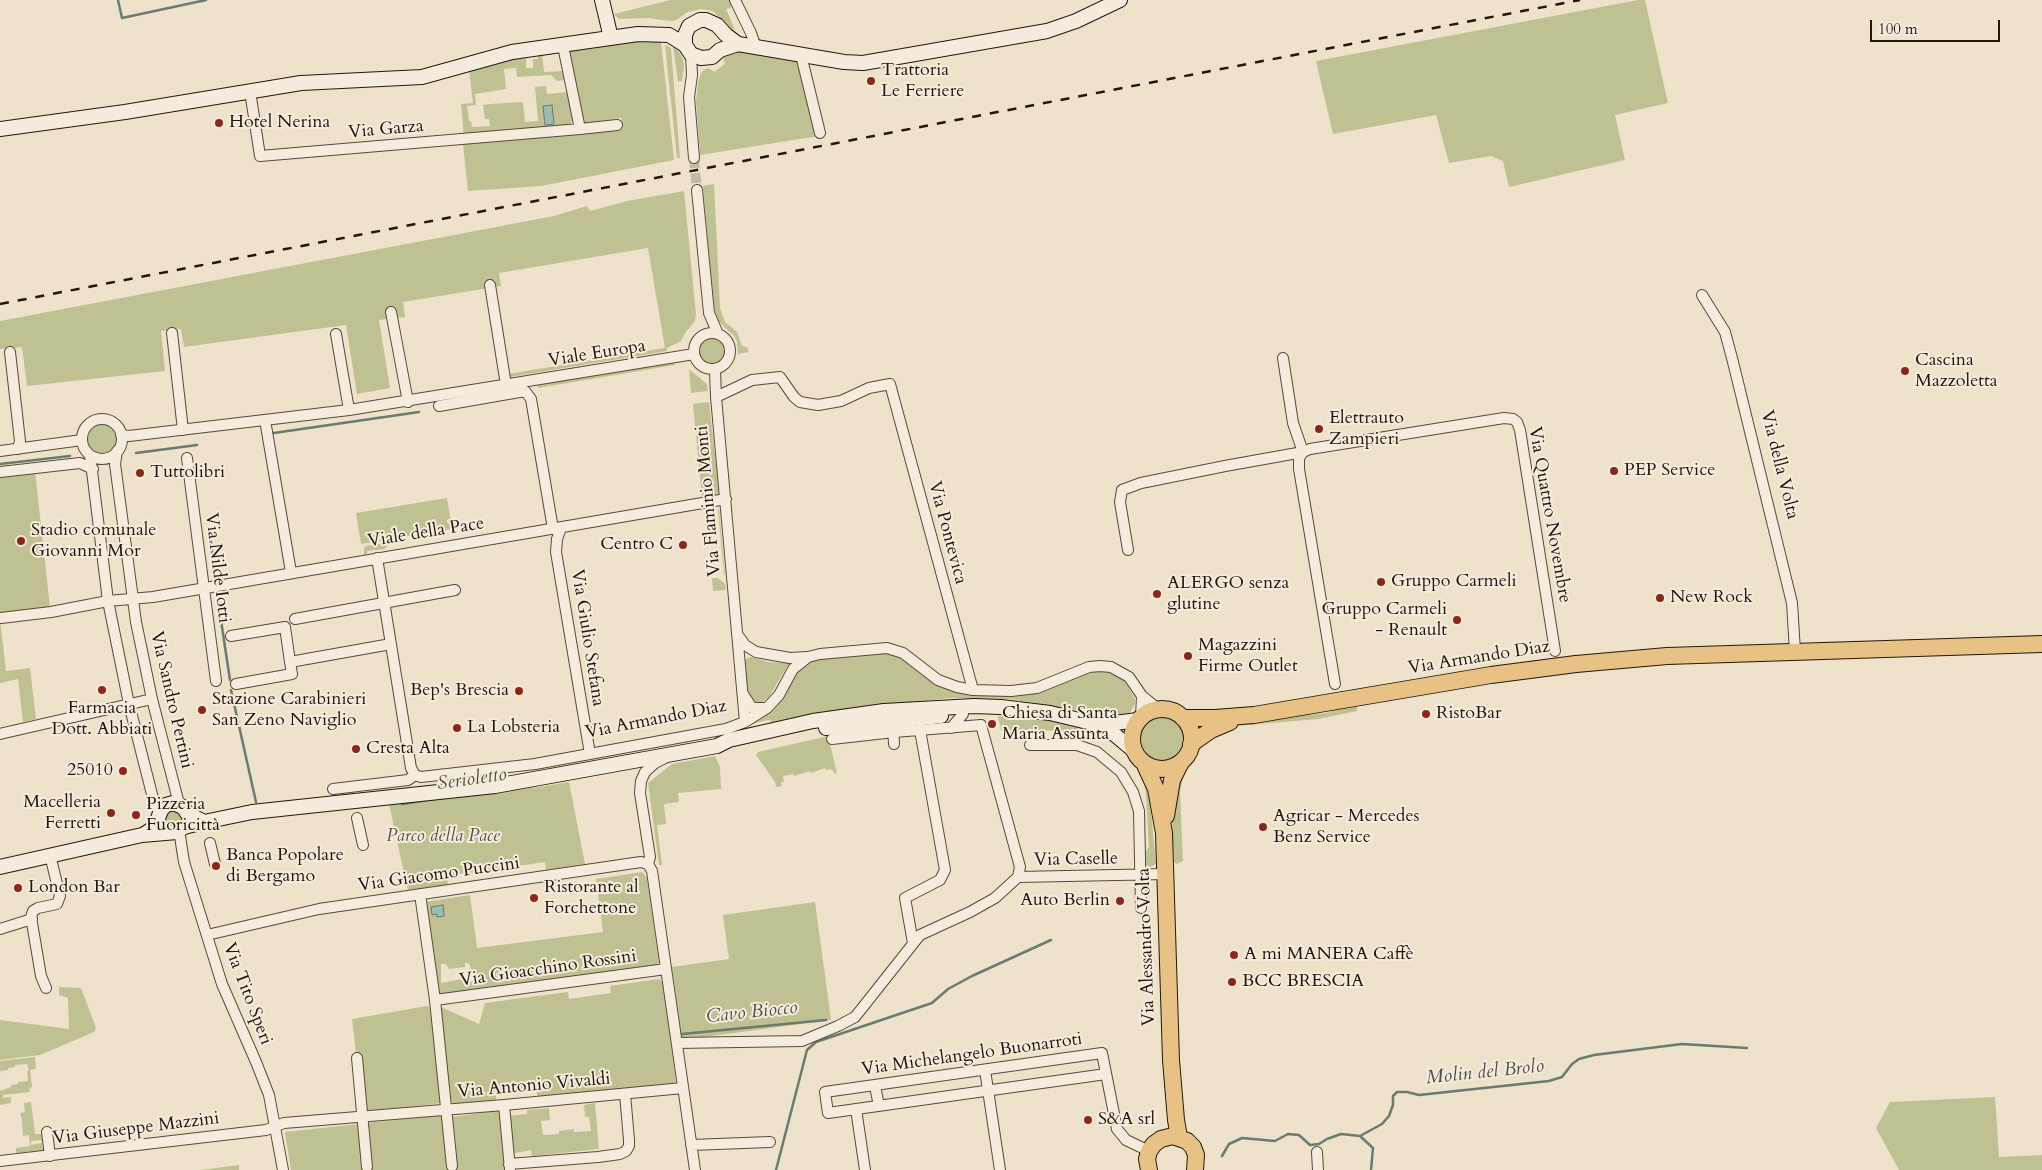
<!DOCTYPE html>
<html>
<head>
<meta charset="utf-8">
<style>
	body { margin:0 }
	#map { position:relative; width:2042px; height:1170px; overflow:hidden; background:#efe2ca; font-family:Cardo,serif }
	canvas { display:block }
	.scale { position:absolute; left:1870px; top:20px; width:130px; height:22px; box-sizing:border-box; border:2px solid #23170b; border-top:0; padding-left:6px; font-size:15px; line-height:18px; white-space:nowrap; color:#23170b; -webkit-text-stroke:4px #f5ecdd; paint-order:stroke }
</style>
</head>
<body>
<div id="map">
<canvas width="2042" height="1170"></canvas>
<div class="scale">100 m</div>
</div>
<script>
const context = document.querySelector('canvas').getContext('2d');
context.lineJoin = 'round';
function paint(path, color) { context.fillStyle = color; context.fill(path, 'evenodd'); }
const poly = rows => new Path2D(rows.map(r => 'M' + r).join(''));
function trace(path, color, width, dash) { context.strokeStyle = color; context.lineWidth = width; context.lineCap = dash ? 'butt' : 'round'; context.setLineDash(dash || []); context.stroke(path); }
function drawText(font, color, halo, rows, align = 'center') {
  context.font = font + ' Cardo,serif'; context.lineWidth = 4; context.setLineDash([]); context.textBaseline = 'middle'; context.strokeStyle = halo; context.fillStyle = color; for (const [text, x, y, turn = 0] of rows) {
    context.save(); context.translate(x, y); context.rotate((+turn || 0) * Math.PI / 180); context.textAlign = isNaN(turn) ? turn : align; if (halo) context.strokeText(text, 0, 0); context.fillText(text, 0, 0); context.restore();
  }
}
const green = poly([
	[671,0,733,0,735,6,726,9,735,30,730,28,713,11,701,9,688,12,676,20,670,21,648,18,619,19,614,14],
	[1638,0,1645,0,1668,103,1615,115,1625,160,1509,187,1503,161,1491,156,1449,163,1436,115,1333,134,1316,61],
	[606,41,661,42,674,160,541,186,468,191,463,144,583,134,623,128,621,118,582,124,569,53,570,50],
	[665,45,671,48,680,158,677,158],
	[673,46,676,47,683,59,684,67,682,81,678,82],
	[739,50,799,59,818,136,700,155,696,102,698,83,701,73,705,69,709,68,714,72,725,64,723,56],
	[526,54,526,68,533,68,533,59,538,59,538,54,542,54,544,72,562,71,564,80,557,81,551,75,517,77,516,68,504,69,506,89,475,94,476,105,467,106,469,121,471,121,472,127,490,126,489,119,485,119,483,105,490,104,523,102,525,122,538,121,535,87,546,86,547,94,568,92,572,120,569,127,464,138,461,104,473,103,469,70],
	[714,184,720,308,725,322,737,332,742,346,747,347,749,352,738,354,737,342,734,336,718,321,714,307,703,186],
	[684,191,696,314,695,321,685,333,681,341,667,348,667,351,510,377,508,374,665,348,648,248,499,273,501,286,403,302,405,317,379,320,390,388,357,394,346,325,184,347,181,329,161,331,165,371,27,386,22,347,0,349,0,321,554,216,587,206,590,211,627,201],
	'699 351a13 13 0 1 1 26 0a13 13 0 1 1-26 0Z',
	[675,362,675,365,538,388,538,385],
	[689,369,707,384,708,391,691,393],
	[709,402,719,492,717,495,702,498,693,404],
	'85 439a17 17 0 1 1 34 0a17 17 0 1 1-34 0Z',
	[35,471,50,607,0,613,0,474],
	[447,498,452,529,361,544,356,513],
	[718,509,719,509,725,575,724,575],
	[411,539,387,544,387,547,384,549,367,551,367,554,364,555,364,548,366,546],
	[712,578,718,578,725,584,726,590,713,591],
	[0,619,6,671,30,668,36,719,23,722,18,679,0,683],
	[883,652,904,658,922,675,937,684,1032,693,1044,691,1085,674,1104,670,1121,677,1126,682,1135,699,1135,704,1129,714,1110,716,1010,699,951,698,849,709,771,723,770,720,763,721,752,724,798,668,813,661,833,657],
	[751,657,768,662,789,663,769,697,757,706,748,700,744,660],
	[1357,705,1357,711,1319,719,1236,726,1210,739,1191,759,1184,773,1180,792,1183,861,1177,864,1174,862,1172,821,1175,793,1186,763,1197,746,1233,724,1310,710,1310,715,1331,712,1331,709],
	'1137 739a24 24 0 1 1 48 0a24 24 0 1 1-48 0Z',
	[998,716,1045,719,1067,723,1090,731,1001,730],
	[828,736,837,773,835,774,831,769,826,770,825,768,811,773,810,771,794,776,793,774,783,776,784,782,781,782,782,786,776,787,775,782,756,755,758,752],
	[715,756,720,767,721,789,678,793,679,802,664,804,666,824,657,825,662,865,659,865,648,783,672,764],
	[1145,781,1150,801,1156,864,1150,867,1144,864,1143,855,1149,847],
	[569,782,585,864,546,870,545,862,447,876,448,886,408,891,389,804,539,787],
	'164 818a9 9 0 1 1 18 0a9 9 0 1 1-18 0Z',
	[642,872,647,878,659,962,657,965,437,997,424,902,470,895,477,948,603,932,596,879],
	[465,963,469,963,471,970,474,971,473,981,469,982,467,978,441,983,441,964,446,964,449,969,465,967],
	[815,902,831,1020,682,1040,672,967,729,959,723,915],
	[659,979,663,982,676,1082,673,1084,538,1097,536,1090,496,1094,496,1100,454,1104,450,1100,441,1007,479,1024,485,1003,568,992,569,999,611,993,610,986],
	[59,987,81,988,96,1028,94,1032,40,1055,0,1060,0,1020,69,1029,68,998,59,995],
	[427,1006,433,1010,442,1103,369,1112,367,1110,353,1056,353,1053,356,1052,352,1019],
	[35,1057,36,1069,30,1070,32,1087,29,1088,30,1092,3,1095,3,1098,11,1097,11,1103,0,1105,0,1091,11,1087,11,1085,18,1084,18,1082,28,1081,27,1071,29,1071,27,1064,15,1065,15,1067,8,1068,8,1070,1,1071,0,1073,0,1061],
	[1995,1097,1999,1157,2042,1155,2042,1170,1899,1170,1876,1128,1890,1102],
	[31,1102,35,1134,41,1134,42,1140,31,1141,31,1145,42,1143,43,1150,16,1153,16,1148,30,1146,29,1135,23,1136,22,1120,20,1113,25,1112,24,1103],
	[595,1103,599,1149,532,1156,531,1150,510,1154,508,1116,527,1114,527,1110,549,1108,550,1120,541,1121,543,1135,559,1134,559,1131,574,1129,574,1132,591,1131,589,1117,585,1117,584,1105],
	[503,1110,509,1170,456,1170,452,1117],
	[443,1115,448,1170,371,1170,366,1123],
	[359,1124,364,1170,291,1170,285,1132],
	[239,1165,239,1170,201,1170]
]);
const water = poly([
	[552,105,554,124,545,125,543,106,552,105],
	[443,905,444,916,437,917,437,914,432,915,431,907,443,905]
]);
const stream = poly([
	[118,0,122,18,206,0],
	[274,433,419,412],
	[136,453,197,445],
	[0,464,70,456],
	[210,535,215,574],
	[217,594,230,680],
	[231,690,256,802],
	[402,804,427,800],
	[682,1034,826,1020],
	[1360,1136,1373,1148,1371,1170],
	[1222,1156,1229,1144,1242,1138,1275,1141,1288,1134,1299,1135,1310,1145,1319,1144,1327,1139,1341,1134,1360,1136,1382,1124,1389,1116,1393,1105,1393,1096,1397,1092,1407,1092,1419,1095,1549,1081,1562,1077,1572,1064,1579,1059,1594,1055,1682,1044,1747,1048],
	[776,1170,807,1050,816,1042,932,1003,948,989,972,976,1051,940]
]);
const streetTunnel = poly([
	[694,158,697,190]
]);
const street = poly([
	[735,0,751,33,754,42,753,47],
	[691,54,692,75,689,97,694,158],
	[801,55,820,133],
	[250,91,260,156,580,129,563,46],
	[580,129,617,125],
	[697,190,709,313,718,334],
	[490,285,506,385],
	[1702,295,1725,332,1733,362,1792,603,1795,651],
	[391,312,408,402],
	'694 351a18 18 0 1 1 36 0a18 18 0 1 1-36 0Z',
	[172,333,183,430],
	[336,334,349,410],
	[10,352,20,441,18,449],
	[715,370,716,397,745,722],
	[716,397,752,380,780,377,794,397,800,402,818,405,841,401,869,388,890,384,973,690],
	[439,406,525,391,531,399,553,529],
	'82 439a20 20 0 1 1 40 0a20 20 0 1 1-40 0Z',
	[265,420,291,572],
	[121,435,129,436,349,410,694,354],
	[0,451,82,440],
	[117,451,115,464,136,622,152,699,178,800,183,807],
	[90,455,108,601,129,704,155,806,161,810],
	[187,458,216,681],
	[0,472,80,463,93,469],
	[561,528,557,539,556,552,590,754],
	[1128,550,1120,502,1122,490,1141,483,1225,466,1303,452,1293,423,1283,358],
	[377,558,411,768,415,775],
	[1,618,51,612,108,601,153,597,726,499],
	[295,619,455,590],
	[737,634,745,645,756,652,790,658,807,657],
	[231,636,285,627,290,662,391,644],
	[236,684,292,674,290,662],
	[1335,684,1299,469,1299,458,1303,452,1310,449,1504,418,1513,419,1517,422,1520,430,1555,651],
	[743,694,752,708,767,708],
	[1141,717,1142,696],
	[893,726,894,744],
	[951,728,963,714],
	[0,734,152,699],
	[1030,745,1077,745,1097,752,1121,772,1133,792,1139,811,1141,908],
	[665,758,655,763,645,772,641,781,640,793,650,857,648,864,652,871,695,1170],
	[415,775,421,777,535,764,726,729,745,722,767,708,779,695,793,669,808,657,820,654,876,649,887,648,903,653,938,680,957,687,973,690,1011,691,1037,688,1089,667,1100,666,1111,667,1129,677,1142,696,1158,709],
	[333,789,408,780,415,775],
	[357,818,363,845],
	[179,830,184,862,222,984,256,1062,269,1095,283,1170],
	[210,843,215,864],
	[1018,877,1165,874],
	[420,894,435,1000,452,1166],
	[0,929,32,919],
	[207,935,319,909,641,862,648,864],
	[913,943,905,898,940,880,945,870,920,730],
	[46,988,41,976,31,917,33,911,38,908,57,904,60,896,50,855],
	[435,1000,666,969],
	[677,1043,802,1041,838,1026,855,1017,920,935,970,912,995,898,1018,877,1020,867,981,725,894,732,832,739],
	[357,1058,367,1167],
	[985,1070,1000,1170],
	[1106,1074,828,1113,825,1092,1102,1053,1117,1129,1126,1140,1149,1151],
	[875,1086,879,1106],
	[504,1105,510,1169],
	[856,1109,865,1170],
	[47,1132,50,1156],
	[691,1145,770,1142],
	[1317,1152,1318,1170],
	[0,1161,266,1130,284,1123,504,1105,683,1088],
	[509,1164,598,1157,620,1154,626,1151,629,1146,629,1140,625,1094]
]);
const secondary = poly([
	[602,0,611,38],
	[685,45,685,35,689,26,700,20,706,20,717,25,726,35,738,44,844,62,863,63,1047,31,1076,21,1120,0],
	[0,129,125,112,301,83,422,77,512,52,638,34,669,35,685,45,691,54,701,58,712,57,720,50,738,44],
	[1095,723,1115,723,1138,720],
	[826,728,941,716],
	[143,835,155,827,161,810,166,805,173,803,183,807,187,813,204,822],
	[0,867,142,835,177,832,184,827,204,822,252,812,495,786,717,746,729,740,813,721,884,711,974,706,1001,707,1050,713,1092,723,1114,734,1133,750]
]);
const primary = poly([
	'1132 739a30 30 0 1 1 60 0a30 30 0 1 1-60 0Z',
	[1183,718,1215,718,1254,715,1491,675,1576,664,1667,656,2042,644],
	[1191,744,1211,730,1230,722],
	[1145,765,1156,789,1164,833,1171,1060,1176,1120,1179,1137],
	[1166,816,1172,780,1180,764],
	[1149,1170,1147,1159,1149,1151,1154,1144,1161,1139,1173,1136,1187,1141,1193,1147,1196,1155,1195,1170]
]);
const rail = poly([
	[0,304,1580,0]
]);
const markers = [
	[871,81,5,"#8f2418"],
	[219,123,5,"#8f2418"],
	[1905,371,5,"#8f2418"],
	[1319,429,5,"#8f2418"],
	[1614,471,5,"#8f2418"],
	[140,473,5,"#8f2418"],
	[21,541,5,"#8f2418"],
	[683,545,5,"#8f2418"],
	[1381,582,5,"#8f2418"],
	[1157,594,5,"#8f2418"],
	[1660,598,5,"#8f2418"],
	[1457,620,5,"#8f2418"],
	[1188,656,5,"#8f2418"],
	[102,690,5,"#8f2418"],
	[519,691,5,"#8f2418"],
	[202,710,5,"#8f2418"],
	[1426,714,5,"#8f2418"],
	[992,724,5,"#8f2418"],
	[457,728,5,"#8f2418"],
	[356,749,5,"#8f2418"],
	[123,771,5,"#8f2418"],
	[111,813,5,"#8f2418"],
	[136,815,5,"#8f2418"],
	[1263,827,5,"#8f2418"],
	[216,866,5,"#8f2418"],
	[18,888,5,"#8f2418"],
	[534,898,5,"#8f2418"],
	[1120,901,5,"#8f2418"],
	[1234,955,5,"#8f2418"],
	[1232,982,5,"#8f2418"],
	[1088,1120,5,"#8f2418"]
];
const poiNames = [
	["Trattoria",881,71],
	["Le Ferriere",881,92],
	["Hotel Nerina",229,123],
	["Cascina",1915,361],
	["Mazzoletta",1915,382],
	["Elettrauto",1329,419],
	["Zampieri",1329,440],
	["PEP Service",1624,471],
	["Tuttolibri",150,473],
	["Stadio comunale",31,531],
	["Giovanni Mor",31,552],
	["Centro C",673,545,"right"],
	["Gruppo Carmeli",1391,582],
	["ALERGO senza",1167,584],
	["glutine",1167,605],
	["New Rock",1670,598],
	["Gruppo Carmeli",1447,610,"right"],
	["- Renault",1447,631,"right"],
	["Magazzini",1198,646],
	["Firme Outlet",1198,667],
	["Bep's Brescia",509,691,"right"],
	["Stazione Carabinieri",212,700],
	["San Zeno Naviglio",212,721],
	["Farmacia",102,709,"center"],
	["Dott. Abbiati",102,730,"center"],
	["Chiesa di Santa",1002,714],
	["Maria Assunta",1002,735],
	["RistoBar",1436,714],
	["La Lobsteria",467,728],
	["Cresta Alta",366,749],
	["25010",113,771,"right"],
	["Macelleria",101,803,"right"],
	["Ferretti",101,824,"right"],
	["Pizzeria",146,805],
	["Fuoricittà",146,826],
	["Agricar - Mercedes",1273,817],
	["Benz Service",1273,838],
	["Banca Popolare",226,856],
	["di Bergamo",226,877],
	["London Bar",28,888],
	["Ristorante al",544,888],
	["Forchettone",544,909],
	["Auto Berlin",1110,901,"right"],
	["A mi MANERA Caffè",1244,955],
	["BCC BRESCIA",1242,982],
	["S&A srl",1098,1120]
];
const streetNames = [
	["Via Garza",386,130,-5],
	["Viale Europa",597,354,-9],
	["Via della Volta",1779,465,76],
	["Via Flaminio Monti",709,501,-95],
	["Via Quattro Novembre",1549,515,80],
	["Viale della Pace",426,533,-9],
	["Via Pontevica",947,533,75],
	["Via Nilde Iotti",217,568,83],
	["Via Giulio Stefana",587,638,81],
	["Via Armando Diaz",1479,658,-9],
	["Via Sandro Pertini",171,700,77],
	["Via Armando Diaz",656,720,-11],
	["Via Caselle",1076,860,-1],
	["Via Giacomo Puccini",439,875,-8],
	["Via Alessandro Volta",1147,947,-92],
	["Via Gioacchino Rossini",548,969,-8],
	["Via Tito Speri",247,994,69],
	["Via Michelangelo Buonarroti",972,1055,-8],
	["Via Antonio Vivaldi",534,1086,-5],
	["Via Giuseppe Mazzini",136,1129,-7]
];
const parkNames = [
	["Parco della Pace",443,837]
];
const waterNames = [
	["Serioletto",472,780,-8],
	["Cavo Biocco",752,1013,-6],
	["Molin del Brolo",1485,1073,-6]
];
paint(green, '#c0c192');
paint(water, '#9abeb4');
trace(water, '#6a7b70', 1);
trace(stream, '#6a7b70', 2.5);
trace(streetTunnel, '#c6b9a4', 10, [10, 5]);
trace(street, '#564a3b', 12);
trace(secondary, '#23170b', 16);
trace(primary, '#23170b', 18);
trace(street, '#f5ecdd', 10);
trace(secondary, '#f5ecdd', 14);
trace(primary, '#e8c185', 16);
trace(rail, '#23170b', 2.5, [9, 9]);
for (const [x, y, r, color] of markers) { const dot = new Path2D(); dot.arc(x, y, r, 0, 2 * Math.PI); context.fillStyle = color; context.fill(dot); trace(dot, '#f5ecdd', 2); }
drawText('18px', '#23170b', '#f5ecdd', poiNames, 'left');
drawText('18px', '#23170b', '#f5ecdd', streetNames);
drawText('italic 18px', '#5a523a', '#f5ecdd', parkNames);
drawText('italic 19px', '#4d5146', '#f5ecdd', waterNames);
</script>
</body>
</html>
